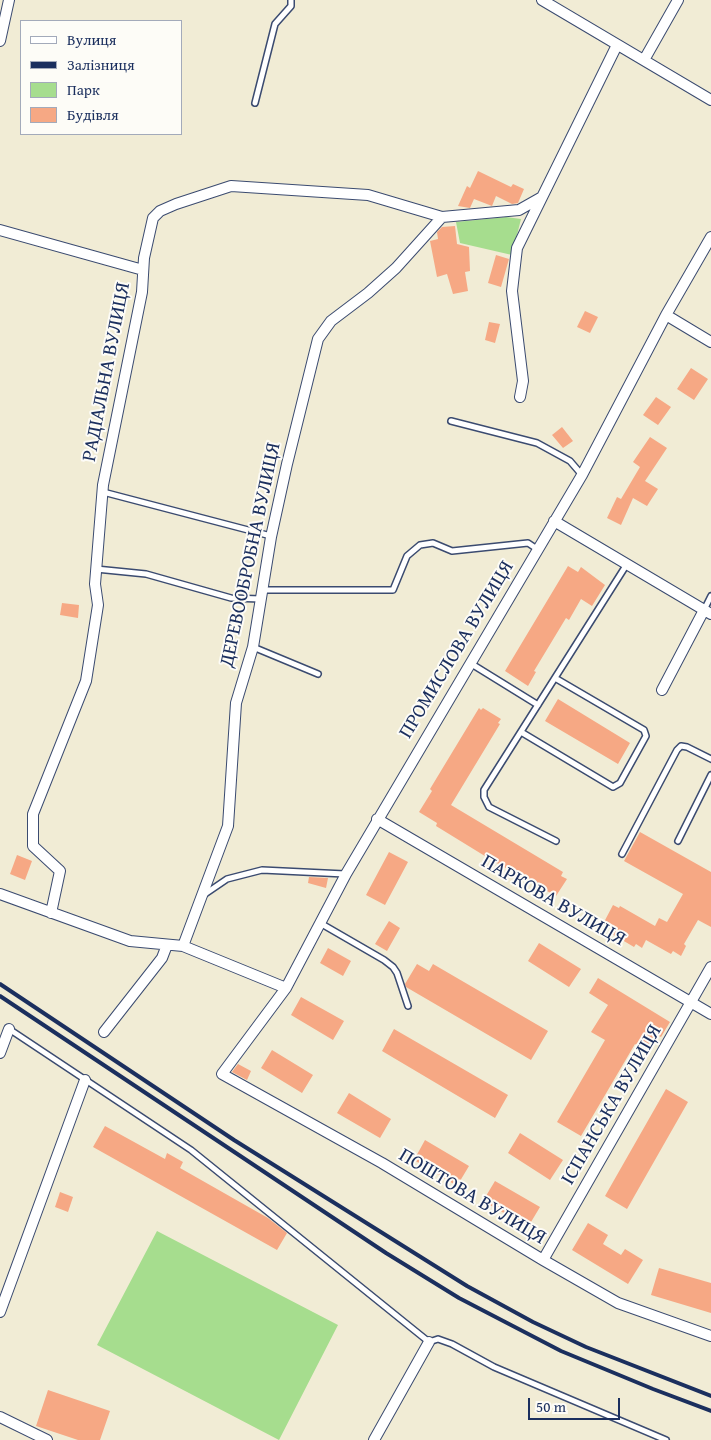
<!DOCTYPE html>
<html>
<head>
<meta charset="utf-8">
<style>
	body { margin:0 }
	#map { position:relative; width:711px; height:1440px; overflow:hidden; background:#f1ecd5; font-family:"Gentium Book Plus",serif }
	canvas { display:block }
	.legend { position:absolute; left:20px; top:20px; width:162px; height:115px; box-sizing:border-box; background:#fdfcf7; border:1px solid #a3aaba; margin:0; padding:6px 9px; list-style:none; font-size:15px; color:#1b2f5e }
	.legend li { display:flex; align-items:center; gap:10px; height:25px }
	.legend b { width:25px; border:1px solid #a3aaba }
	.scale { position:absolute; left:528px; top:1398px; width:92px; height:22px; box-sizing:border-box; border:2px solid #1b2f5e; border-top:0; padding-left:6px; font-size:15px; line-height:18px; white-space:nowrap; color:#1b2f5e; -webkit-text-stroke:4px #fdfcf7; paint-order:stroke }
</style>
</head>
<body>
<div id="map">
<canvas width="711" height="1440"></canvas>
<ul class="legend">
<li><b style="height:6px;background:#fff"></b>Вулиця</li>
<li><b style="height:6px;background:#1b2f5e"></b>Залізниця</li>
<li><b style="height:14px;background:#a6dd8e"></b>Парк</li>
<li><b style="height:14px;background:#f6a884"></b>Будівля</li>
</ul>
<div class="scale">50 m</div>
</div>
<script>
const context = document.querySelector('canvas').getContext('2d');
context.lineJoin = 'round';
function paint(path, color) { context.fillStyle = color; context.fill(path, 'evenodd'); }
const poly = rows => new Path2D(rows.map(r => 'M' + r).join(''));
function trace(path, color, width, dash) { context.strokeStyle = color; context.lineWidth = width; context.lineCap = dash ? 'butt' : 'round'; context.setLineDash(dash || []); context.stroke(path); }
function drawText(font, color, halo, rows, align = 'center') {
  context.font = font + ' "Gentium Book Plus",serif'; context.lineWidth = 4; context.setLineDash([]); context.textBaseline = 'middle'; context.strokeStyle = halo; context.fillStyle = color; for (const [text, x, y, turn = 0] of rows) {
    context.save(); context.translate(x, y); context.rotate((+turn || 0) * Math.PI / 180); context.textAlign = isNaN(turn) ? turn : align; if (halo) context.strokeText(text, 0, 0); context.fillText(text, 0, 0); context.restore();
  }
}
const green = poly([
	[506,217,521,219,512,255,460,243,456,222],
	[157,1231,338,1325,279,1440,97,1345]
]);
const building = poly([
	[478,171,511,187,513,184,524,189,518,203,512,204,496,196,492,206,474,199,470,208,458,206,467,186,470,188],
	[455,226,457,244,469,247,470,271,465,272,468,291,453,294,447,274,437,277,430,241,438,239,437,232,442,227],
	[496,255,509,259,501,287,488,283],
	[585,311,598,317,590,333,577,327],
	[489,322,500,324,495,343,485,340],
	[691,368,708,379,694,400,677,389],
	[656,397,671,407,658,425,643,415],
	[562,427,573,441,563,448,552,435],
	[650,437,667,448,645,481,658,489,647,506,633,498,621,525,607,518,617,497,621,499,640,467,633,462],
	[568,566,578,572,581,567,605,585,592,606,581,599,569,620,566,618,534,671,536,672,528,686,505,671],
	[62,603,79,605,78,618,60,615],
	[558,699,630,743,618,764,545,721],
	[479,708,481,710,483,708,501,719,498,723,500,724,451,805,563,872,561,876,567,879,556,896,493,861,436,826,437,823,419,812,432,791,430,789],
	[640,832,711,872,711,927,698,920,684,944,686,946,681,956,673,951,671,954,646,940,642,948,636,944,634,947,612,934,614,930,603,924,613,905,619,908,620,906,655,926,659,918,667,922,683,894,624,861],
	[389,852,408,862,385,905,366,895],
	[17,855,32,861,25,880,10,874],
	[309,877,328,878,326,888,308,883],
	[389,921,400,928,387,951,375,944],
	[539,943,581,969,569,987,528,961],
	[328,948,351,961,343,976,320,963],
	[417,964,429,971,433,964,548,1031,531,1060,406,987,405,984],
	[598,978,670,1022,661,1037,655,1034,645,1050,635,1044,581,1136,557,1122,605,1040,591,1032,608,1005,589,993],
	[301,997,344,1021,333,1040,291,1015],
	[394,1029,508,1095,495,1118,382,1051],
	[272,1050,313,1075,302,1093,261,1068],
	[238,1064,251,1071,247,1080,232,1072],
	[666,1089,688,1102,627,1209,605,1196],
	[349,1093,391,1119,380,1138,337,1113],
	[105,1126,165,1159,167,1153,183,1162,180,1168,268,1218,287,1233,277,1250,93,1147],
	[520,1133,563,1160,550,1180,508,1153],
	[425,1140,469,1166,457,1186,414,1160],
	[495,1181,540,1207,528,1227,483,1201],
	[60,1192,73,1197,68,1212,55,1207],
	[588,1223,608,1235,603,1244,621,1255,625,1249,643,1260,628,1284,572,1250],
	[659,1268,711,1283,711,1313,651,1295],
	[48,1390,110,1411,100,1440,78,1440,36,1426]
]);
const lane = poly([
	[255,103,275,24,291,6,291,0],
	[451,421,537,443,570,461,582,475],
	[103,492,271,536],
	[96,569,146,574,231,598,261,599],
	[263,590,393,590,407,556,420,545,433,543,452,551,528,543,537,549],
	[704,610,711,596],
	[253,647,318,674],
	[470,663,538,705],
	[521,732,613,787,620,783,646,736,644,730,555,678],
	[556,841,489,807,484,797,484,790,627,564],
	[678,841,711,775],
	[622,854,677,750,681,746,687,747,711,759],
	[205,894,227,879,262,870,345,874],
	[320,923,384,960,393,967,397,973,408,1006],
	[9,1029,191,1150,429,1342,438,1339,452,1344,494,1367,666,1440]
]);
const street = poly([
	[542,0,711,100],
	[0,41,9,0],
	[644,60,678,0],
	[0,230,143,270],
	[711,237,666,315,582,475,346,874,286,988,222,1074,382,1163,543,1260,618,1303,711,1336],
	[666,315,711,342],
	[520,397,523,381,512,291,517,248,617,45],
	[554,521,711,614],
	[662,690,704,610],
	[377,819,711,1014],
	[0,894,130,941,183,946,286,988],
	[51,913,60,871,33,846,33,814,86,681,98,605,95,584,103,485,142,292,144,258,153,218,160,211,176,204,231,186,368,195,442,217,519,210,542,197],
	[183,946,228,826,236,703,253,647,271,537,287,464,318,339,331,321,368,293,396,268,442,217],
	[104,1032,162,958,167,945],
	[0,1053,9,1029],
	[543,1260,711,967],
	[0,1312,85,1080],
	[0,1417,47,1440],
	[374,1440,429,1342]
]);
const rail = poly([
	[0,984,234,1140,467,1286,533,1322,586,1347,711,1396],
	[0,996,386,1253,459,1298,561,1351,653,1389,711,1411]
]);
const streetNames = [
	["РАДІАЛЬНА ВУЛИЦЯ",107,372,-79],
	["ДЕРЕВООБРОБНА ВУЛИЦЯ",251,555,-78],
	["ПРОМИСЛОВА ВУЛИЦЯ",457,650,-59],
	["ПАРКОВА ВУЛИЦЯ",553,901,30],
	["ІСПАНСЬКА ВУЛИЦЯ",612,1105,-60],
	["ПОШТОВА ВУЛИЦЯ",472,1197,31]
];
paint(green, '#a6dd8e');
paint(building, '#f6a884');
trace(lane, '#3b4b70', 8);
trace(street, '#3b4b70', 12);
trace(lane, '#fff', 5);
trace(street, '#fff', 10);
trace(rail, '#1b2f5e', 4);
drawText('20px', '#1b2f5e', '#fdfcf7', streetNames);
</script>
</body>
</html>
